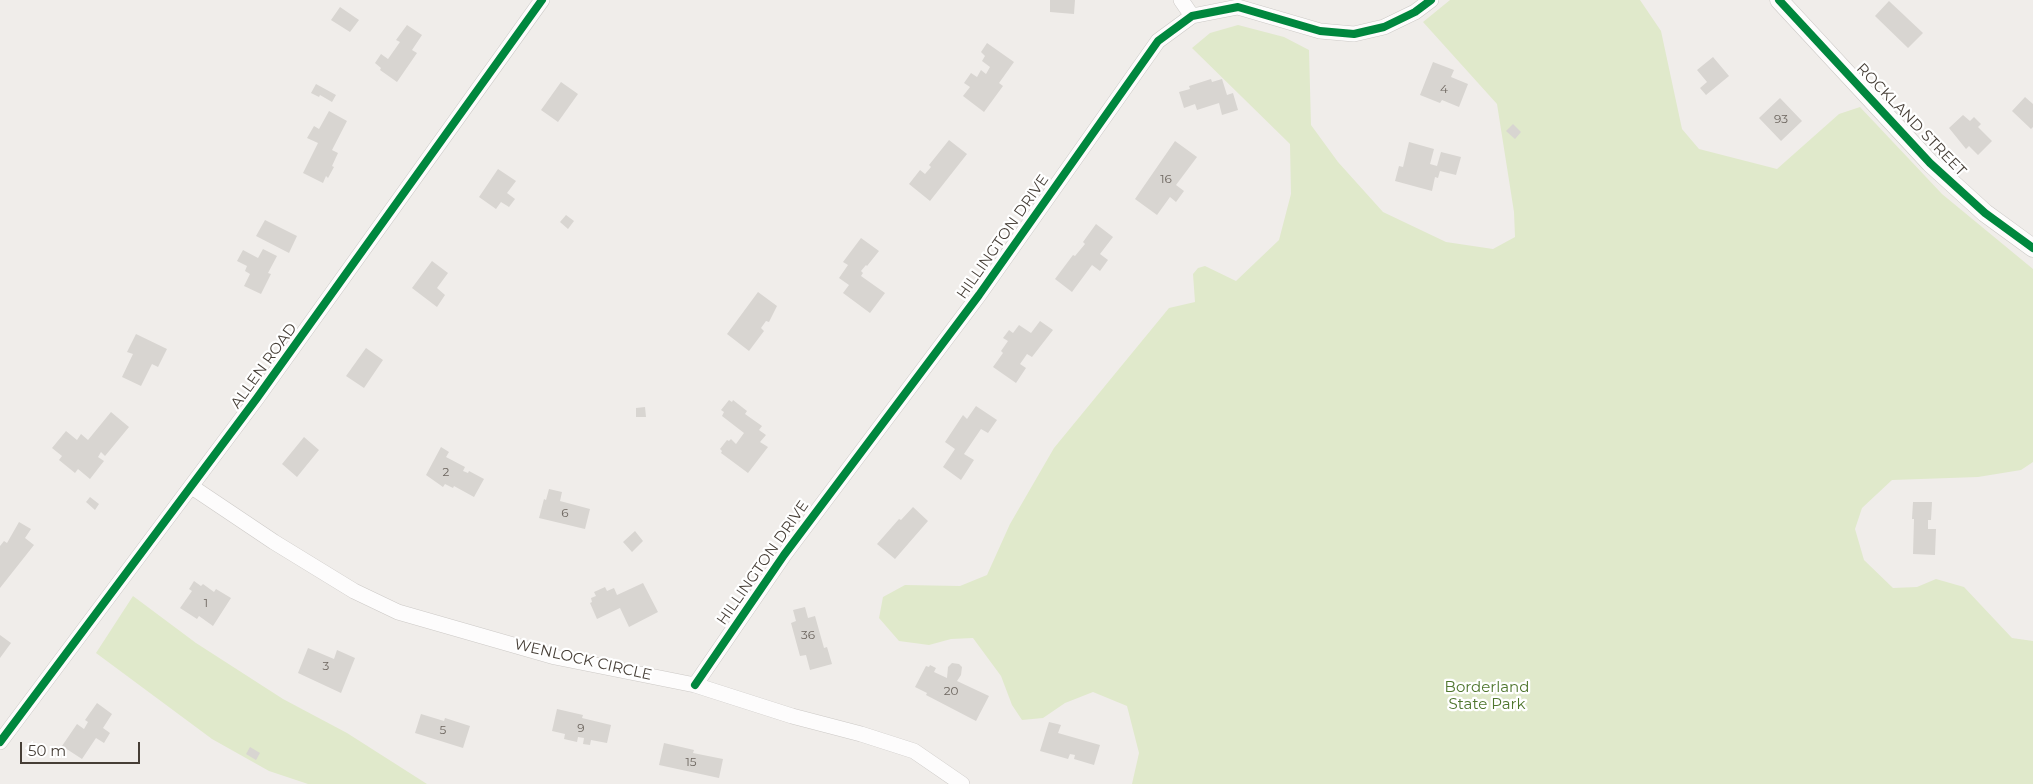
<!DOCTYPE html>
<html>
<head>
<meta charset="utf-8">
<style>
	body { margin:0 }
	#map { position:relative; width:2033px; height:784px; overflow:hidden; background:#f0edea; font-family:Montserrat,sans-serif }
	canvas { display:block }
	.scale { position:absolute; left:20px; top:742px; width:120px; height:22px; box-sizing:border-box; border:2px solid #463e36; border-top:0; padding-left:6px; font-size:15px; line-height:18px; white-space:nowrap; color:#463e36; -webkit-text-stroke:4px #fff; paint-order:stroke }
</style>
</head>
<body>
<div id="map">
<canvas width="2033" height="784"></canvas>
<div class="scale">50 m</div>
</div>
<script>
const context = document.querySelector('canvas').getContext('2d');
context.lineJoin = 'round';
function paint(path, color) { context.fillStyle = color; context.fill(path, 'evenodd'); }
const poly = rows => new Path2D(rows.map(r => 'M' + r).join(''));
function trace(path, color, width, dash) { context.strokeStyle = color; context.lineWidth = width; context.lineCap = dash ? 'butt' : 'round'; context.setLineDash(dash || []); context.stroke(path); }
function drawText(font, color, halo, rows, align = 'center') {
  context.font = font + ' Montserrat,sans-serif'; context.lineWidth = 4.5; context.setLineDash([]); context.textBaseline = 'middle'; context.strokeStyle = halo; context.fillStyle = color; for (const [text, x, y, turn = 0] of rows) {
    context.save(); context.translate(x, y); context.rotate((+turn || 0) * Math.PI / 180); context.textAlign = isNaN(turn) ? turn : align; if (halo) context.strokeText(text, 0, 0); context.fillText(text, 0, 0); context.restore();
  }
}
const green = poly([
	[1450,0,1640,0,1661,31,1682,129,1699,149,1777,169,1839,114,1860,107,1942,194,2033,269,2033,462,2021,470,1978,477,1892,480,1862,508,1855,529,1864,560,1893,588,1917,587,1936,579,1964,587,2012,638,2033,641,2033,784,1132,784,1139,753,1127,706,1093,692,1065,703,1043,718,1022,720,1012,705,1001,676,973,638,951,639,929,645,899,641,879,618,883,597,905,585,960,586,987,575,1010,524,1054,448,1169,308,1195,302,1193,274,1198,268,1205,266,1236,281,1279,240,1291,194,1290,144,1192,48,1210,33,1238,25,1284,37,1309,50,1311,125,1338,162,1383,212,1446,242,1493,249,1515,237,1514,212,1497,104,1423,22],
	[133,596,196,643,283,699,347,733,427,784,308,784,269,771,212,739,96,653]
]);
const building = poly([
	[1050,0,1075,0,1074,14,1050,12],
	[1889,1,1923,33,1908,48,1875,16],
	[340,7,359,20,350,32,331,20],
	[407,25,422,35,412,50,417,53,397,82,380,70,381,68,375,63,381,54,388,59,400,42,396,40],
	[987,43,1014,62,999,83,1003,86,984,112,963,96,970,87,964,83,971,73,977,77,981,70,986,74,990,67,982,61,985,56,981,52],
	[1713,57,1729,76,1706,95,1700,88,1707,82,1697,70],
	[1433,62,1454,70,1451,77,1468,84,1459,107,1442,100,1440,103,1420,95],
	[1211,79,1212,82,1222,79,1227,95,1233,93,1238,110,1222,115,1219,103,1197,110,1195,104,1184,108,1179,92,1190,89,1189,86],
	[561,82,578,94,558,122,541,110],
	[316,84,336,95,332,102,320,95,319,97,311,93],
	[2025,97,2033,104,2033,127,2031,129,2012,111],
	[1780,98,1802,121,1781,141,1759,118],
	[329,111,347,121,332,150,338,153,332,166,334,167,328,178,326,176,323,183,303,173,318,143,307,138,314,126,319,129],
	[1963,115,1970,121,1974,117,1981,124,1978,127,1992,141,1978,155,1969,146,1966,149,1949,128],
	[1513,124,1521,132,1515,139,1506,131],
	[949,140,967,154,930,201,909,184,920,170,925,174,931,167,929,165],
	[1175,141,1197,157,1176,185,1184,191,1176,202,1170,197,1157,215,1135,199],
	[1409,142,1434,149,1430,164,1437,166,1441,152,1461,157,1456,175,1440,171,1438,178,1435,177,1432,191,1395,181,1399,166,1403,167],
	[498,169,516,181,507,193,515,199,509,207,501,202,496,209,479,197],
	[566,215,574,221,568,229,560,222],
	[265,220,297,236,289,253,256,236],
	[1096,224,1113,237,1100,254,1108,260,1100,271,1092,265,1072,292,1055,279,1073,255,1075,256,1085,244,1083,242],
	[861,238,879,251,867,266,866,265,861,271,863,273,861,276,885,293,870,313,843,293,849,285,839,278,848,265,843,262],
	[263,249,277,256,268,273,271,274,261,294,244,286,250,274,245,271,247,266,237,261,243,250,258,258],
	[432,261,448,273,437,288,445,295,437,307,412,288],
	[758,292,777,306,769,322,766,321,761,328,764,331,749,351,727,334],
	[1040,321,1053,330,1032,357,1027,354,1020,364,1026,368,1016,383,993,367,1003,353,1001,351,1008,341,1003,338,1009,330,1013,333,1019,325,1031,333],
	[136,334,167,349,158,367,152,364,141,386,122,377,133,354,127,352],
	[366,348,383,360,364,388,346,376],
	[729,400,732,402,733,400,747,411,745,414,762,426,759,430,766,435,760,442,768,447,748,473,721,453,722,451,720,449,727,440,729,441,731,439,736,444,744,433,722,416,724,412,721,410],
	[976,406,997,420,988,433,981,429,964,454,974,460,961,480,943,467,955,449,945,442,963,415,967,419],
	[645,407,646,417,636,417,636,408],
	[111,412,129,427,105,456,101,452,98,457,104,461,90,479,78,469,75,473,59,460,62,456,52,448,66,431,77,440,81,434,88,440],
	[304,437,319,450,297,477,282,464],
	[441,447,449,452,446,457,465,467,463,471,468,473,469,471,484,479,474,497,454,486,453,488,445,484,443,487,426,475],
	[549,489,562,492,560,501,590,509,585,529,539,518,544,499,546,500],
	[90,497,99,504,95,510,86,502],
	[1913,502,1932,502,1931,520,1928,520,1928,529,1936,529,1935,555,1913,554,1914,519,1912,519],
	[913,507,928,521,895,559,877,544,899,519,901,520],
	[19,522,31,529,25,538,34,545,0,588,0,546,4,541,7,543],
	[635,531,643,541,632,552,623,542],
	[194,581,201,586,203,584,214,592,216,589,231,598,213,626,199,616,197,619,180,608,192,591,189,589],
	[643,583,658,612,629,627,620,608,597,619,590,603,592,602,591,598,596,596,594,592,605,587,607,591,614,588,617,595],
	[805,607,808,618,815,616,824,648,827,647,832,664,810,670,806,655,800,656,791,623,796,621,793,610],
	[0,635,11,643,0,658],
	[308,648,334,659,337,650,355,658,341,693,298,673],
	[952,663,959,664,962,667,961,675,957,681,989,696,976,721,926,695,927,693,915,687,926,666,929,667,930,665,936,668,934,672,947,678,948,667],
	[97,703,112,714,103,728,110,733,104,743,96,738,82,759,62,746,77,724,84,729,88,722,85,720],
	[557,709,583,715,582,718,611,725,607,743,591,740,590,745,583,744,584,738,578,737,577,742,564,739,565,734,552,731],
	[421,714,444,721,445,718,470,726,463,748,415,733],
	[1049,722,1061,725,1058,733,1100,745,1094,765,1074,759,1075,755,1070,754,1068,759,1040,751],
	[664,743,694,750,693,753,723,759,719,778,659,765],
	[250,747,260,753,256,760,246,754]
]);
const minor = poly([
	[1181,0,1192,16],
	[192,487,274,542,354,591,398,612,555,657,695,685,792,716,861,734,914,751,962,784],
	[695,685,784,555,979,295,1158,41,1192,16,1238,7,1320,31,1354,34,1384,27,1415,12,1431,0],
	[0,742,257,398,542,0]
]);
const tertiary = poly([
	[1779,0,1930,163,1985,213,2033,248]
]);
const cycleway = poly([
	[1779,0,1930,163,1985,213,2033,248],
	[695,685,784,555,979,295,1158,41,1192,16,1238,7,1320,31,1354,34,1384,27,1415,12,1431,0],
	[0,742,257,398,542,0]
]);
const numberNames = [
	["4",1444,89],
	["93",1781,119],
	["16",1166,179],
	["2",446,472],
	["6",565,513],
	["1",206,603],
	["36",808,635],
	["3",326,666],
	["20",951,691],
	["9",581,728],
	["5",443,730],
	["15",691,762]
];
const streetNames = [
	["ROCKLAND STREET",1911,120,46],
	["HILLINGTON DRIVE",1003,237,-55],
	["ALLEN ROAD",264,366,-54],
	["HILLINGTON DRIVE",763,563,-55],
	["WENLOCK CIRCLE",583,660,13]
];
const parkNames = [
	["Borderland",1487,688],
	["State Park",1487,705]
];
paint(green, '#e0e9cb');
paint(building, '#d8d5d1');
trace(minor, '#ccc9c6', 16);
trace(tertiary, '#ccc9c6', 19);
trace(minor, '#fdfcfc', 15);
trace(tertiary, '#fdfcfc', 18);
trace(cycleway, '#00873e', 8);
drawText('12px', '#6c655e', null, numberNames);
drawText('15px', '#463e36', '#fff', streetNames);
drawText('15px', '#4e752c', '#fff', parkNames);
</script>
</body>
</html>
